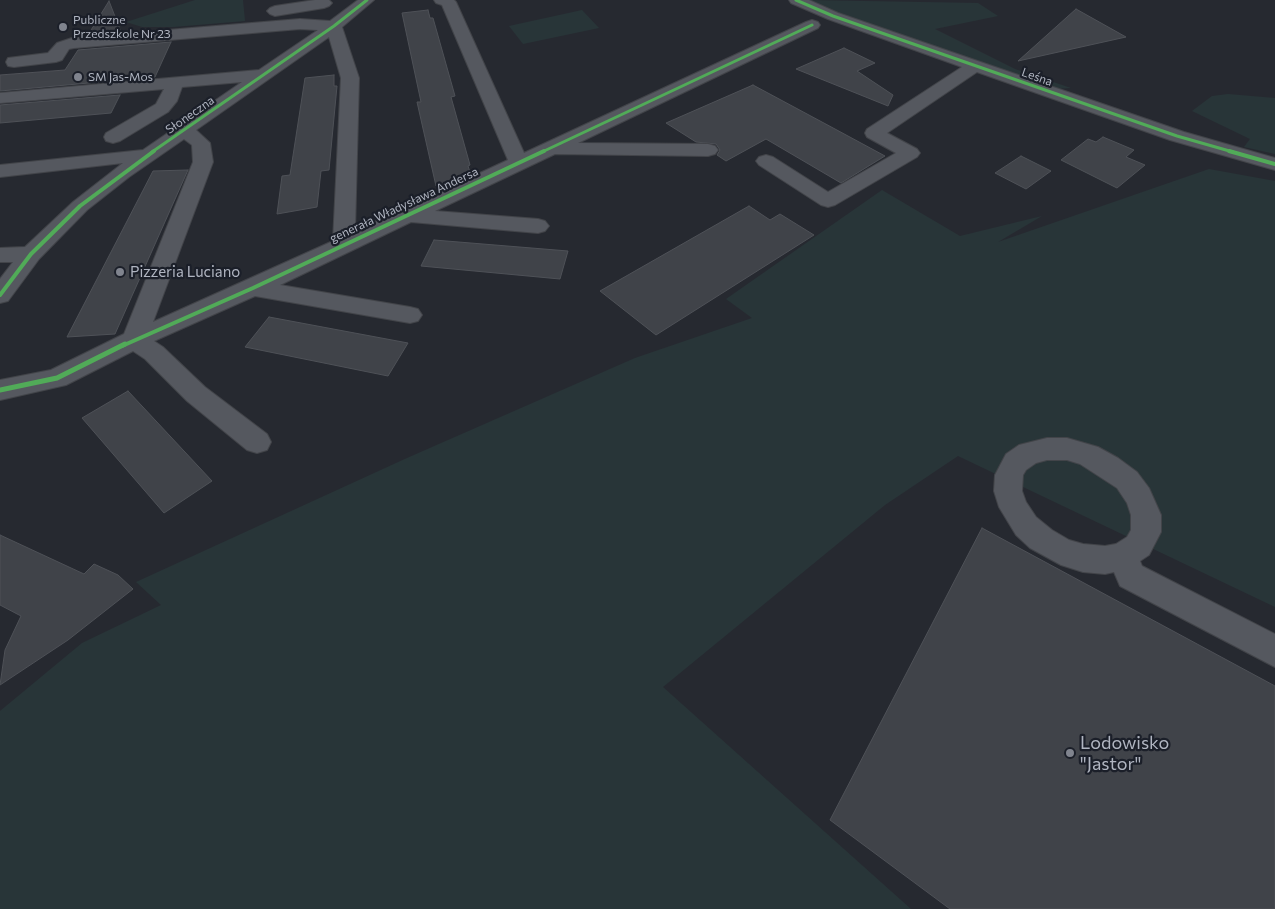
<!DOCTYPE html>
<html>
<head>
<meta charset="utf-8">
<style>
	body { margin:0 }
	canvas { display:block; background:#262930 }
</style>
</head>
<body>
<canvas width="1275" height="909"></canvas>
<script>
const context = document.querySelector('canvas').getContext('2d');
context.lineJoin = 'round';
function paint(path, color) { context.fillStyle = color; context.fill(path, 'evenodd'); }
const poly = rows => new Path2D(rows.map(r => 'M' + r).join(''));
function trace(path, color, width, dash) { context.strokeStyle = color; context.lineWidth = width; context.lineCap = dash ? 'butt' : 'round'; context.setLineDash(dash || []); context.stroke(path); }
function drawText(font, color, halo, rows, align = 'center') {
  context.font = font + ' Commissioner,sans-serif'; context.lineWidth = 4.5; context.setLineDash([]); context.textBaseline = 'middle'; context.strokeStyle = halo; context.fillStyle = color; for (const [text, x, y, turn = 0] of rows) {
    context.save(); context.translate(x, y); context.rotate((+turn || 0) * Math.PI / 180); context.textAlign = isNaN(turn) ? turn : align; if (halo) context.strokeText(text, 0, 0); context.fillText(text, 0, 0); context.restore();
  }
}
const green = poly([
	[195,0,243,0,245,21,173,27,142,27,126,22],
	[808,0,978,3,998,16,935,29,1015,69,1071,88,1054,89,844,17],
	[582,10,599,28,523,44,509,26],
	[1228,94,1275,98,1275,154,1244,147,1250,139,1192,111,1212,96],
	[1209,169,1275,181,1275,607,958,456,885,505,663,687,911,909,0,909,0,711,82,643,161,605,136,582,407,458,635,358,752,318,726,299,882,190,960,236,1042,216,998,242]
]);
const building = poly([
	[109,1,121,32,88,35,109,1],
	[1076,9,1126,37,1018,61,1076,9],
	[428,10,430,18,433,18,455,96,451,97,470,165,468,166,471,175,455,183,436,186,417,102,421,102,402,13,428,10],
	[171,42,155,77,0,91,0,75,65,70,78,50,171,42],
	[844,48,875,63,857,71,893,95,888,106,796,69,844,48],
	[334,75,334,86,337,86,329,170,321,171,317,207,277,214,282,176,290,175,305,78,334,75],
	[753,85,835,129,885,156,841,183,766,139,726,161,717,155,720,150,716,144,696,142,666,123,753,85],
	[120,95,111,113,0,123,0,105,120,95],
	[1103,137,1134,150,1126,157,1145,165,1117,188,1061,160,1088,139,1096,142,1103,137],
	[1021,156,1051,171,1026,189,995,173,1021,156],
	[188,170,115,334,67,337,153,171,188,170],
	[749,206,770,220,780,214,814,235,656,335,600,291,749,206],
	[434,240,568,251,560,279,421,266,434,240],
	[269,317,408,343,388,376,245,347,269,317],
	[128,391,212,481,164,513,82,418,128,391],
	[982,528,1275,686,1275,909,950,909,830,820,982,528],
	[0,535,84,574,94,564,118,575,133,589,68,640,0,685,5,650,21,616,0,605,0,535]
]);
const minor = poly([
	[315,0,329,0,332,3,329,6,324,8,275,16,270,14,267,11,270,8,275,6,315,0],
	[358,0,374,0,342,27,359,78,355,231,508,160,442,5,436,3,434,0,454,0,456,2,524,153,806,22,812,20,818,22,820,25,818,28,578,143,708,144,715,146,718,150,715,154,708,156,555,154,435,211,538,219,545,221,549,226,545,231,538,233,411,222,280,285,410,307,418,309,422,315,418,321,410,323,255,296,154,341,163,347,205,387,267,434,271,442,267,450,257,453,247,450,187,401,145,359,133,351,66,385,0,400,0,380,51,370,124,334,193,162,192,145,184,139,129,177,87,210,39,259,8,301,0,303,0,279,13,262,0,262,0,248,25,247,73,202,123,163,0,177,0,165,143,150,242,82,182,87,177,101,168,112,120,141,113,143,106,141,104,137,106,133,156,104,164,89,0,103,0,93,259,70,318,30,300,29,74,48,69,49,62,60,56,62,14,67,8,66,6,62,8,58,48,53,57,43,72,38,300,19,330,21,358,0],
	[329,37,341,78,333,241,153,322,213,162,210,143,196,130,329,37],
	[789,0,809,0,838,13,1184,132,1275,158,1275,170,1170,140,977,72,887,133,917,149,920,153,917,157,835,205,828,207,821,205,759,165,756,161,759,157,766,155,773,157,828,192,896,153,867,137,865,133,867,129,962,67,828,19,791,3,789,0],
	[1047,438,1067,438,1098,447,1118,458,1137,472,1149,488,1161,515,1161,532,1149,555,1140,561,1142,566,1275,634,1275,667,1120,586,1114,572,1105,574,1083,572,1061,565,1030,548,1016,535,999,507,994,491,995,475,1006,454,1019,445,1047,438],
	[1047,460,1067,460,1080,464,1117,488,1127,503,1131,515,1131,530,1127,537,1116,544,1105,546,1083,544,1069,540,1052,530,1036,517,1026,502,1022,491,1023,475,1026,470,1036,463,1047,460]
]);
const cyclewayFar2 = poly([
	[796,0,833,16,1177,136,1233,152],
	[152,152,334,26,367,0],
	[542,152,812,25]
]);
const cyclewayFar1 = poly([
	[1229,151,1275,164],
	[0,295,31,254,80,206,154,151],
	[122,346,253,288,544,151]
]);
const cycleway = poly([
	[0,390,57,378,125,344]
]);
const markers = [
	[63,27,5,"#80848e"],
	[78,77,5,"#80848e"],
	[120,272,5,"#80848e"],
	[1070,753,5,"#80848e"]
];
const farPoinames = [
	["Publiczne",73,20],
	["Przedszkole Nr 23",73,34],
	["SM Jas-Mos",88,77]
];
const farStreetnames = [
	["Leśna",1037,77,19],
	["Słoneczna",190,115,-35],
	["generała Władysława Andersa",404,205,-25]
];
const poiNames = [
	["Pizzeria Luciano",130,272]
];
const nearPoinames = [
	["Lodowisko",1080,743],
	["\"Jastor\"",1080,764]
];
paint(green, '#283538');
paint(building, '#404349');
trace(building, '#4e5157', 1);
trace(minor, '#424449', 2);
paint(minor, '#55585f');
trace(cyclewayFar2, '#51ab58', 3);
trace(cyclewayFar1, '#51ab58', 4);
trace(cycleway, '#51ab58', 5);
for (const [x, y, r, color] of markers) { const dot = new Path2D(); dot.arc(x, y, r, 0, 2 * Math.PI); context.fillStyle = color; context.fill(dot); trace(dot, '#1b1f29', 2); }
drawText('12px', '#b0b5c1', '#1b1f29', farPoinames, 'left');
drawText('12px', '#b0b5c1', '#1b1f29', farStreetnames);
drawText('15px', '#b0b5c1', '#1b1f29', poiNames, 'left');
drawText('18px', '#b0b5c1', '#1b1f29', nearPoinames, 'left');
</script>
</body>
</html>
